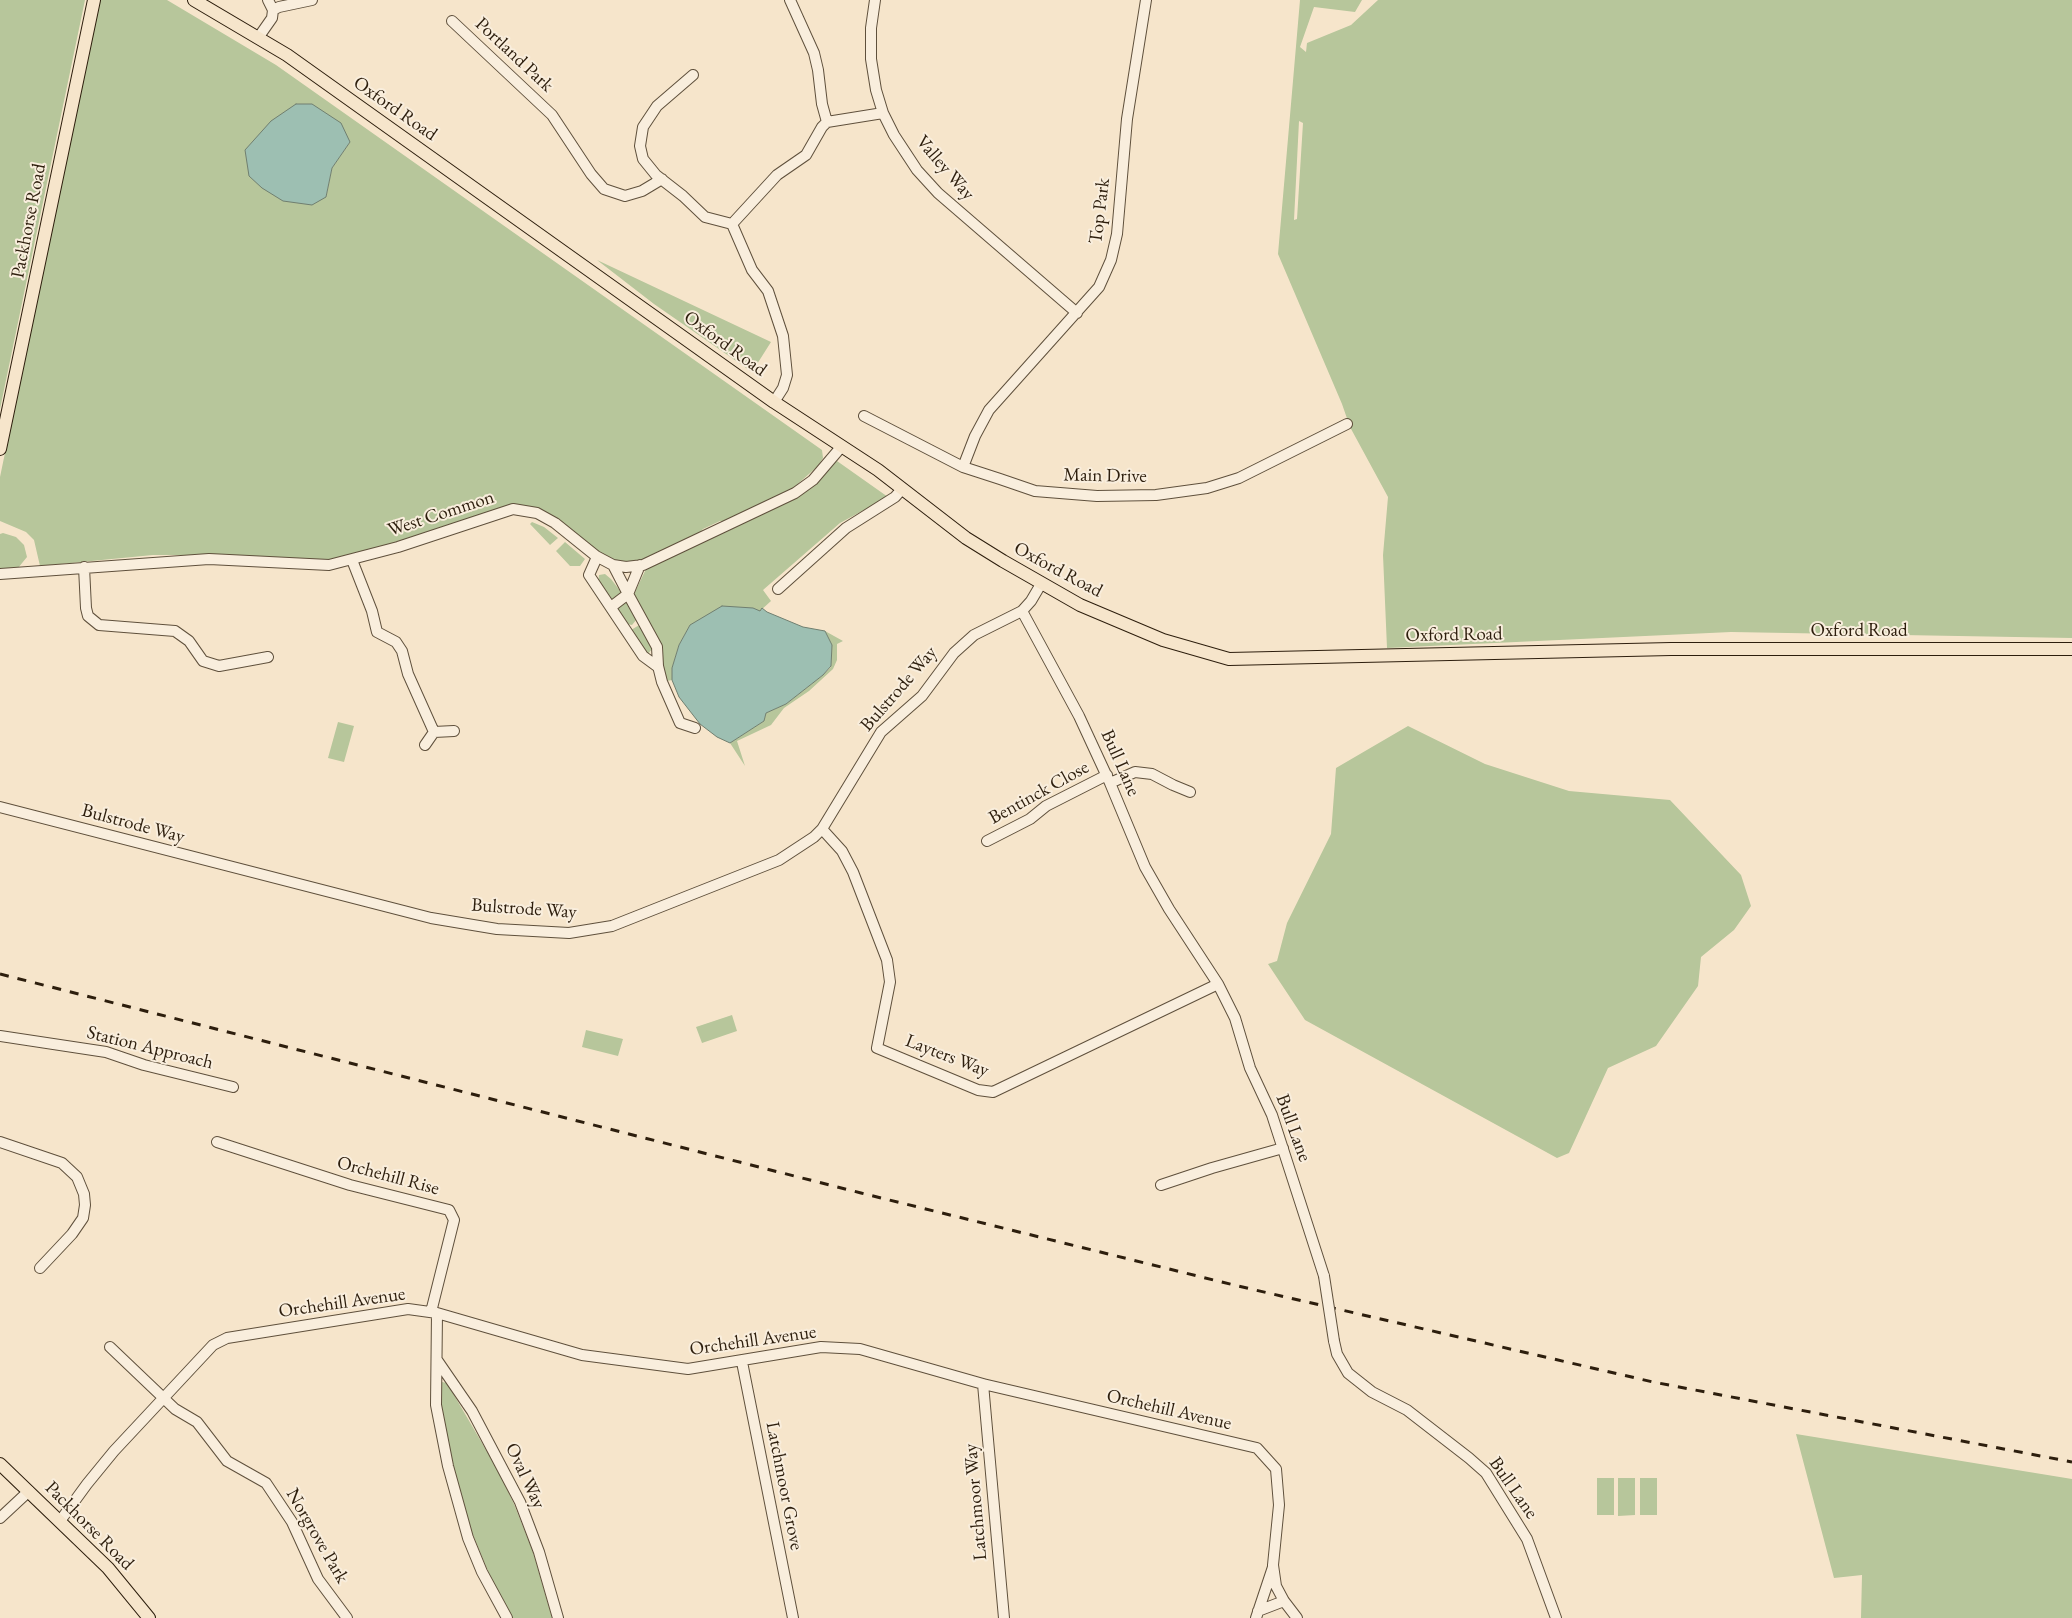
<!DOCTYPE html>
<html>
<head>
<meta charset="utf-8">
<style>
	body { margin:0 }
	canvas { display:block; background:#f6e5cb }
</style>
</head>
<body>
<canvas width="2072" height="1618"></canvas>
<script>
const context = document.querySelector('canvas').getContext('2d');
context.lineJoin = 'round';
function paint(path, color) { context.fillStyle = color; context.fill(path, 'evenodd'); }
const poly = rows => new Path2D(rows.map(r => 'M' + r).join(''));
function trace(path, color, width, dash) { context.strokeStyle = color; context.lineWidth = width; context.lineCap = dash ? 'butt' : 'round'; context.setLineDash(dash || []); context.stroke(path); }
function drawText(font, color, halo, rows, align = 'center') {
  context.font = font + ' "EB Garamond",serif'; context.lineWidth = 4; context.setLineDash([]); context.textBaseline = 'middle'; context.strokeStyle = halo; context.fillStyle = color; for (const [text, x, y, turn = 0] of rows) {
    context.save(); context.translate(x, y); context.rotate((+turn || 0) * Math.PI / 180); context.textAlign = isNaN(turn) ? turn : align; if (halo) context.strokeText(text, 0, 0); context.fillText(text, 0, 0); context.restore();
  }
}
const green = poly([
	[0,0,85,0,0,409],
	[99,0,167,0,276,65,822,450,823,458,818,466,792,489,731,521,720,521,703,529,694,539,645,559,632,562,615,560,598,553,530,507,385,548,332,560,313,561,209,555,153,555,40,566,34,540,26,532,0,521,0,477],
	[350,142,332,168,326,197,245,150],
	[1300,0,1362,0,1355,12,1314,7,1300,47,1306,52,1307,43,1351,25,1378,0,2072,0,2072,638,1731,632,1387,648,1383,555,1388,497,1350,427,1342,404,1278,254],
	[1299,121,1303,123,1297,219,1294,220],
	[597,260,771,342,752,372,654,304],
	[837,461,888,497,840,523,763,590,771,601,760,611,690,625,679,645,672,668,672,680,667,681,662,665,660,643,634,594,646,569,793,498],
	[532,522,544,527,558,538,550,545,530,524],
	[3,533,16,537,24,545,27,557,18,568,0,568,0,534],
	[565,542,585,559,580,566,570,566,556,551],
	[605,574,611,579,621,592,619,598,611,601,598,583,599,575],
	[628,601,637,619,632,625,627,624,617,611,618,606],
	[641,624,652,649,648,654,646,654,631,630],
	[825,631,843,641,837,644,837,660,833,669,809,691,784,708,771,725,737,741,745,766,730,743,764,721,766,713,786,704,823,675,831,667,832,645],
	[338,722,354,726,344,762,328,758],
	[1408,726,1485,764,1569,791,1670,800,1741,875,1751,906,1734,930,1701,957,1698,986,1656,1046,1608,1068,1569,1153,1557,1158,1305,1020,1268,964,1277,961,1287,923,1331,834,1336,768],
	[732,1015,737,1031,702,1043,696,1027],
	[586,1030,623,1039,618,1056,582,1047],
	[442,1382,447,1383,496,1467,514,1504,533,1552,552,1618,512,1618,495,1588,468,1523,457,1486,445,1431,439,1385],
	[1796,1434,2072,1479,2072,1618,1861,1618,1862,1575,1834,1578],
	[1597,1478,1614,1478,1614,1515,1597,1515],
	[1618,1478,1635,1478,1635,1515,1618,1516],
	[1640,1478,1657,1478,1657,1515,1640,1515]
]);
const water = poly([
	[296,104,312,104,341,123,350,142,332,168,326,197,312,205,283,201,262,188,249,176,245,150,271,121,296,104],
	[722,606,753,608,760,611,762,608,767,612,803,627,825,631,832,645,831,666,823,675,786,704,766,713,764,721,730,743,717,737,700,724,679,697,672,680,672,668,679,645,690,625,722,606]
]);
const minor = poly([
	[790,0,814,53,818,70,822,104,827,122],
	[875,0,871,28,871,59,876,90,883,113,894,135,917,170,938,193,1077,313],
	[273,10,279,7,312,0],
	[452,21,552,115,591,174,604,189,625,196,642,191,662,179],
	[258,38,272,18,273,10,268,0],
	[693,75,657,106,643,127,640,146,643,159,656,175,683,196,705,217,732,224],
	[827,122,883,113],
	[774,402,783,388,787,375,783,336,768,291,752,270,732,224,777,175,806,155,822,127,827,122],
	[864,416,963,467,1000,479,1035,491,1097,496,1156,495,1207,488,1239,478,1347,424],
	[963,467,975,436,989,410,1099,287,1111,260,1117,234,1127,119,1146,0],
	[597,557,589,575,643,656,658,667],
	[352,560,372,611,377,632,396,642,402,651,408,674,434,732,454,731],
	[640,565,628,594,657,647,658,666,662,682,680,723,695,728],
	[84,567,86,608,88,616,99,625,175,631,189,641,203,661,219,666,268,657],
	[0,574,209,559,329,565,398,547,513,509,537,513,555,523,596,556,613,565,626,567,643,565,795,493,813,480,842,446],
	[778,589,846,528,895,497,902,489],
	[611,607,628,594,613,565],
	[1022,611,1079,716,1110,783,1145,867,1169,909,1218,984,1235,1018,1250,1068,1272,1115,1324,1276],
	[425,745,434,732],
	[1110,783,1135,772,1152,774,1173,785,1190,792],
	[0,807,431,918,497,929,569,933,612,926,779,860,814,837,822,829,881,732,922,696,954,653,974,635,1022,611,1031,601,1041,584],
	[822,829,842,851,853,872,887,960,890,982,877,1048,978,1090,993,1092,1218,984],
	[987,841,1030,819,1046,806,1107,775],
	[0,1036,106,1052,144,1065,233,1087],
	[0,1142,62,1163,77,1177,84,1194,85,1205,83,1218,72,1234,40,1268],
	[217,1142,350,1185,449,1210,454,1220,431,1312],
	[1161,1185,1212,1168,1283,1148],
	[437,1313,436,1405,448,1466,468,1538,482,1572,507,1618],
	[1334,1341,1337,1354,1348,1373,1372,1392,1407,1410,1469,1458,1486,1473,1527,1539,1556,1618],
	[110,1347,175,1409,197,1422,227,1461,266,1483,292,1522,318,1579,347,1618],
	[437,1360,472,1411,520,1502,539,1552,558,1618],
	[742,1362,793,1618],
	[983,1384,1004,1618],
	[0,1518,29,1491],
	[60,1521,87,1484,114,1451,213,1345,227,1338,408,1309,437,1313,582,1355,688,1369,821,1347,860,1349,983,1384,1257,1448,1276,1469,1279,1505,1273,1565,1276,1586,1284,1601,1297,1618],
	[1258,1611,1284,1601],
	[1256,1618,1273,1567]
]);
const major = poly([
	[194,0,287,55,774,402,878,470,966,538,1003,561,1080,605,1163,640,1229,659,1671,649,2072,649],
	[0,449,94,0],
	[0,1464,108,1568,149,1618]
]);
const rail = poly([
	[0,974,861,1193,1238,1286,1653,1382,2072,1462]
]);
const minorBridge = poly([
	[1324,1276,1334,1341]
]);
const streetNames = [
	["Portland Park",514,55,43],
	["Oxford Road",395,109,35],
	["Valley Way",945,168,49],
	["Top Park",1100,211,-83],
	["Packhorse Road",29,221,-79],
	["Oxford Road",725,344,36],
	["Main Drive",1105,476,1],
	["West Common",441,514,-18],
	["Oxford Road",1058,570,28],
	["Oxford Road",1859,631],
	["Oxford Road",1454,635,-1],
	["Bulstrode Way",899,689,-49],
	["Bull Lane",1120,763,66],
	["Bentinck Close",1039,793,-29],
	["Bulstrode Way",133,824,15],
	["Bulstrode Way",524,909,4],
	["Station Approach",150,1048,14],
	["Layters Way",947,1056,21],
	["Bull Lane",1293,1128,70],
	["Orchehill Rise",388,1176,15],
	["Orchehill Avenue",342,1303,-8],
	["Orchehill Avenue",753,1341,-8],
	["Orchehill Avenue",1169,1410,13],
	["Oval Way",525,1476,65],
	["Latchmoor Grove",784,1486,79],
	["Bull Lane",1513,1488,55],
	["Latchmoor Way",976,1502,-95],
	["Packhorse Road",89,1526,45],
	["Norgrove Park",317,1536,60]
];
paint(green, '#b7c69b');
paint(water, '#9dbfb2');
trace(water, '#707f70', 1);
trace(minor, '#5f503c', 12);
trace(major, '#2d1e0d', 14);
trace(minor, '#f9eedd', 10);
trace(major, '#f6e5cb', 12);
trace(rail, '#2d1e0d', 3, [9, 9]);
trace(minorBridge, '#5f503c', 12, []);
trace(minorBridge, '#f9eedd', 10);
drawText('19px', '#2d1e0d', '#f9eedd', streetNames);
</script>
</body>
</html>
